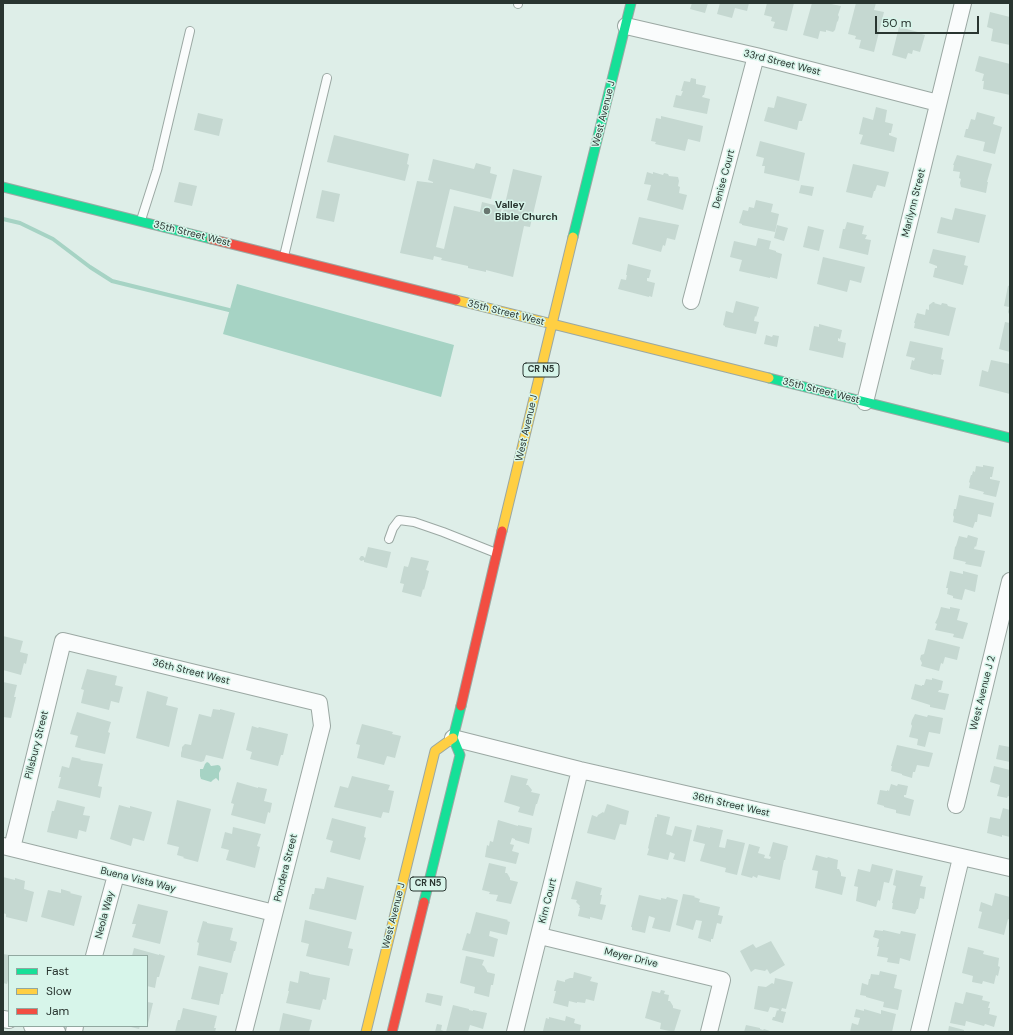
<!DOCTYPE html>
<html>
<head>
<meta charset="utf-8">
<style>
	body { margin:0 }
	#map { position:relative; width:1013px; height:1035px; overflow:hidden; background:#deeee8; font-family:"DM Sans",sans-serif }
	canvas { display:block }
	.frame { position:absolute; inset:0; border:4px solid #293530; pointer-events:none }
	.legend { position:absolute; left:8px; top:955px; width:140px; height:72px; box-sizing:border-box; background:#d7f5ea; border:1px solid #91a8a0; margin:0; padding:5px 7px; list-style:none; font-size:12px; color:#293530 }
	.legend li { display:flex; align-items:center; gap:8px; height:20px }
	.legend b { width:20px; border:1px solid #91a8a0 }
	.scale { position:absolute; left:875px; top:16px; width:104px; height:18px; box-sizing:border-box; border:2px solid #293530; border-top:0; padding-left:5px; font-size:12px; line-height:14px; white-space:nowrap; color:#293530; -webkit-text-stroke:3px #d7f5ea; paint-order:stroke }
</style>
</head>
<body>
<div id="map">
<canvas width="1013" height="1035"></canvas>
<div class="frame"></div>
<ul class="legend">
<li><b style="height:5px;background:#16e098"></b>Fast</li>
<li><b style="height:5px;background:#ffcf43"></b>Slow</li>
<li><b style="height:5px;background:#f24e42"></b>Jam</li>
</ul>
<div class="scale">50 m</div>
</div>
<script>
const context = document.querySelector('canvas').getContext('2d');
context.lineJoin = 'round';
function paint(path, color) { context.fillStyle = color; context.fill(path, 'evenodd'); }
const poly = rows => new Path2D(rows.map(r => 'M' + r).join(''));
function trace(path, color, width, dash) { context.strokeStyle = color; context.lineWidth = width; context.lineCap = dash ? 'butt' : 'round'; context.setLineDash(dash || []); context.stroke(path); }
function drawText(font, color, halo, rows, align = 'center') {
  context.font = font + ' "DM Sans",sans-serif'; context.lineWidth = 3; context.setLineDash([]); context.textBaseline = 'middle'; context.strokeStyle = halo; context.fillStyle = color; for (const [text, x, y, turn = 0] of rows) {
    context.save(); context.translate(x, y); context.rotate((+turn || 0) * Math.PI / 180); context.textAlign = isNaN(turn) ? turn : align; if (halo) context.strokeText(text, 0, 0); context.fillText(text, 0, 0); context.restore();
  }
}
const water = poly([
	[237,284,454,345,441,397,223,334],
	[207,762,209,763,211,766,218,765,220,766,221,769,219,773,219,781,216,778,213,780,211,782,201,779,200,776,200,769,203,769,205,764]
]);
const stream = poly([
	[3,219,20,223,53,239,90,267,112,281,229,310]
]);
const building = poly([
	[692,3,708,3,705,13,690,9],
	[720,3,749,3,747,11,735,8,732,18,717,14],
	[767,3,794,3,787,31,773,28,775,22,771,21,772,17,764,15],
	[812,3,831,3,831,4,841,6,838,15,839,17,838,21,837,22,835,30,833,32,826,30,826,32,820,31,818,39,803,35],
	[856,3,876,3,874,10,884,12,874,52,859,48,861,40,855,39,856,36,848,34],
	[990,12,1010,17,1010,45,991,41,993,29,987,27],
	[899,27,918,32,918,33,925,35,920,52,913,50,912,54,908,53,906,59,892,55],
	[979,56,1010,64,1010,95,983,89,984,81,982,81,984,74,975,71],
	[691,78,696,79,696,84,706,86,704,95,703,95,702,97,710,99,707,114,673,107,676,95,681,96,683,91,681,91,684,81,690,82],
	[777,96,807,104,802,121,799,121,797,130,764,121,768,107,774,108],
	[876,107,887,110,885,122,893,124,891,133,889,133,889,135,897,138,894,152,860,144,863,135,859,134,863,117,873,120],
	[977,112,995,117,993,124,1002,127,995,154,983,151,985,142,964,137,966,129,968,129,971,119,975,120],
	[198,113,223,119,219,136,194,130],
	[661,116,703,126,700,142,688,139,685,151,655,144,656,142,651,141,656,118,661,119],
	[334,135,409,154,407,164,409,165,405,181,327,162],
	[760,141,805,153,799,181,764,173,765,166,762,166,764,158,756,156],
	[957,155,992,164,987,182,988,182,986,193,961,187,960,183,961,179,959,178,960,172,953,171,954,165,953,165],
	[433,159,474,169,476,163,491,167,490,173,497,175,491,199,450,189,436,247,444,249,454,206,480,212,482,202,502,207,500,217,502,217,513,169,542,176,530,227,524,226,513,277,486,270,486,272,468,268,468,266,441,260,442,258,434,256,433,260,400,253,417,181,433,183,433,182,428,180],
	[853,164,889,172,885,187,877,185,875,191,874,191,872,198,846,192],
	[647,172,653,174,653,172,663,175,664,173,668,174,669,176,678,177,679,181,678,186,680,187,679,193,687,195,683,210,647,200,651,185,644,184],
	[179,182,197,186,192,206,174,202],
	[801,185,814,187,812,196,799,193],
	[322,190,340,194,334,222,316,218],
	[756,200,773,204,771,212,779,214,775,232,742,225,742,224,739,223,743,210,748,211,749,207,754,208],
	[955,208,986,215,979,243,937,233,941,217,952,220],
	[639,217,679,225,675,240,667,238,665,246,663,245,661,252,632,244],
	[847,222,864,226,862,234,867,235,865,239,871,240,868,255,839,248,843,229,845,229],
	[777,225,788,228,784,241,774,238],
	[808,226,824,230,819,251,803,247],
	[758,238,771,241,769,249,776,251,776,252,782,254,777,279,770,277,770,278,739,271,742,260,730,257,734,241,756,246],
	[933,249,966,256,964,265,968,266,963,285,933,277,935,268,937,268,937,266,929,263],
	[823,257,865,267,861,283,850,280,847,292,817,284],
	[628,264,651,270,649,278,647,278,647,281,655,283,652,297,649,296,649,297,618,289,621,279,626,280,627,275,626,275],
	[1010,285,1010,316,1008,312,1009,307,1004,306,1008,286],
	[736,301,759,307,756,317,755,316,754,321,759,322,756,334,725,327,725,326,723,325,726,311,733,313],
	[933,302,935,302,934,303,941,305,942,303,947,304,948,306,956,308,949,336,914,328,915,323,914,323,917,313,925,315,926,309,929,310,929,305],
	[1005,322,1010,323,1010,352,999,349],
	[819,324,842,330,840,339,838,338,838,341,846,343,843,358,809,350,814,326,819,327],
	[766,335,772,337,773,335,779,336,777,347,764,344],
	[910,341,943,348,941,359,944,360,941,375,933,374,933,375,910,369,912,360,914,361,915,358,906,356],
	[991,360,1010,364,1010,394,979,386,982,370,988,372],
	[983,465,994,467,992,477,990,477,990,479,1000,481,996,497,983,494,984,492,969,488,970,483,969,482,971,475,972,475,973,471,975,472,976,466,983,467],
	[959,495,994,503,991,517,978,514,977,522,975,522,973,528,953,522,954,517,953,515,954,509,956,509],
	[968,535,978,538,976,547,975,546,974,549,985,551,981,567,965,564,966,562,953,559,955,547,956,546,959,536,967,538],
	[368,547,391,552,387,568,364,562,364,560,361,561,359,559,361,556,363,556,365,558],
	[411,557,429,561,426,570,429,571,424,590,423,589,421,597,402,592,404,584,400,583,404,566,408,567],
	[950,571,963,574,963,571,978,575,975,592,965,589,962,600,953,598,953,596,947,594,948,588,946,588],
	[941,607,950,609,950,607,960,609,957,620,968,623,963,639,953,637,954,634,935,630,937,624,935,623,938,617],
	[3,636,23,641,20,652,28,654,26,664,24,663,21,675,3,670],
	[928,639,960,647,957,660,945,657,943,664,941,663,939,671,921,666,922,663,920,659,921,655,924,654],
	[87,669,117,676,115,685,123,687,119,703,111,701,109,710,81,703,84,690,81,689],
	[932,678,943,681,941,690,939,690,938,692,949,694,945,710,930,707,930,705,911,699,915,684,922,686,922,685,924,685,926,679,932,680],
	[3,682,17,685,14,697,16,697,11,718,3,717],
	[147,691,168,697,166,705,178,708,169,747,136,738],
	[213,709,220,710,220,709,235,713,223,759,206,755,204,761,201,762,181,757,181,753,182,750,182,747,185,744,191,745,199,714,211,717],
	[77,712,111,722,108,732,110,733,105,754,75,747,78,736,70,734],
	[915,714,927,717,928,715,943,718,940,734,929,732,925,747,917,745,918,739,909,737,912,726,911,724,912,720],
	[362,724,393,732,392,734,401,736,395,758,387,756,384,765,357,758,360,745,356,744],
	[252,726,258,728,259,727,288,734,283,755,281,755,278,766,250,759,252,752,246,750],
	[897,745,933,753,929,767,917,765,915,772,913,772,912,778,902,775,902,774,891,771,892,766,891,766],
	[999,745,1010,747,1010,762,996,759],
	[72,757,81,759,80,760,103,764,98,786,102,787,100,798,58,788,61,777,59,777,62,766,69,768],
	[994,766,1010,770,1010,797,1008,796,1007,798,997,796,1000,785,990,782],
	[511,775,528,779,526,785,528,785,532,790,531,792,540,794,537,804,536,804,533,816,518,812,520,807,504,802],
	[352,776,390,785,388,790,394,791,389,813,383,812,381,818,334,807,340,786,348,788],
	[237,782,258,788,258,787,267,789,264,801,272,803,270,813,268,812,265,824,231,815,234,804,231,803],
	[891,784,897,786,898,784,908,786,906,795,904,795,904,797,914,800,910,816,896,813,896,810,884,807,884,806,877,804,880,790,887,791,887,790,889,791],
	[57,800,85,807,83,815,90,816,86,832,79,830,77,839,47,832,52,811,54,811],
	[177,800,211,809,198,862,183,858,184,857,177,855,179,847,167,844],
	[607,804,629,811,626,825,620,824,615,840,587,833,592,815,597,817,598,815,603,812,604,813],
	[119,805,130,808,130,806,152,812,144,841,133,838,131,846,110,839],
	[1003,808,1010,810,1010,837,1002,835,1002,837,987,833,990,817,1000,819],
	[657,814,670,817,666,834,672,836,675,826,692,830,685,862,673,859,675,854,670,852,668,860,647,855,649,849,648,848,655,817,657,817],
	[332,818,366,827,364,837,366,838,360,860,330,852,333,841,326,839],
	[498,820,518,826,518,825,532,828,529,844,515,840,515,839,512,838,510,844,514,845,512,851,519,853,516,864,485,857,487,845,489,846,490,841,493,842],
	[697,825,710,828,710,827,723,830,719,847,725,848,727,839,745,843,737,875,725,872,726,868,700,861,705,844,693,841],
	[233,827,261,834,257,846,260,847,255,868,226,860,229,850,221,848,225,832,232,834],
	[773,842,788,846,785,860,784,860,780,880,758,875,757,878,753,876,752,878,741,875,749,844,760,847,758,853,765,855,764,858,770,859,771,857,769,856],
	[816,855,827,858,828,857,838,860,837,869,839,869,841,873,841,876,846,877,842,895,815,888,818,871,812,870],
	[489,863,506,867,505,873,507,873,510,878,510,880,518,882,511,904,496,901,498,895,489,894,490,892,482,890],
	[872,864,893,869,889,883,884,882,880,901,878,900,876,907,856,901,858,887,854,886,858,869,870,872],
	[896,870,923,876,920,886,926,887,924,899,920,898,918,909,917,909,915,914,892,909,893,903,892,903,896,886,893,885],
	[3,877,15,880,15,878,25,881,24,889,34,892,27,922,6,917,6,914,3,913],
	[327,877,364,886,356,920,309,909,312,894,314,894,315,888,324,889],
	[576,881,602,888,600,895,602,895,600,904,606,905,602,920,590,917,590,919,578,916,580,908,579,908,580,906,576,902,577,900,571,899],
	[61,889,71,892,70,893,82,896,74,926,41,917,48,890,61,893],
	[995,893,1010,897,1010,920,1008,919,1004,935,978,928,982,912,979,911,981,902,992,906],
	[683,894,695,896,694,897,700,899,699,902,720,907,718,915,723,916,721,924,717,923,713,939,711,939,711,942,698,938,702,921,696,920,693,930,676,925],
	[639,895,661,900,661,898,666,899,667,897,678,900,670,932,652,928,655,918,649,916,645,933,632,930,632,927,631,927],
	[138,904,168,911,160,944,132,937,136,924,132,924],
	[476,912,508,920,507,921,510,922,507,935,490,931,489,936,498,939,494,957,462,950,467,933,470,934],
	[305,920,352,932,348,948,353,949,349,966,306,956,309,944,301,942],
	[203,921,207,922,207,923,233,928,230,940,237,942,235,951,234,951,231,963,197,955,199,943,197,942],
	[875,930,883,931,883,930,900,934,901,931,916,934,910,961,900,958,899,964,887,962,888,958,877,956,879,947,877,947,879,939,873,937],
	[771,941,785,965,770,974,767,969,765,971,755,969,751,972,740,951,753,944,756,948],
	[968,947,984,951,983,954,999,958,998,966,1000,967,998,976,996,975,994,984,983,981,982,984,972,982,973,976,962,973],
	[134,948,159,955,159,954,165,956,159,977,157,977,155,988,147,986,147,956,132,956],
	[3,954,9,955,9,977,7,984,3,983],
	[466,956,484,960,482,965,484,966,487,971,487,972,495,974,493,985,491,985,489,997,474,993,475,987,460,983],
	[199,966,228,973,223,994,221,994,219,1005,191,999],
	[300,971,309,973,309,974,330,978,326,1000,323,999,320,1010,286,1003,289,991,288,991,290,981,298,983],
	[880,971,897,975,894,988,902,990,898,1010,883,1007,884,1002,866,997,866,996,860,995,862,983,868,985,869,979,870,979,871,974,879,975],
	[574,972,592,977,590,981,598,983,594,1001,586,999,585,1003,577,1002,577,1003,569,1001,568,1007,553,1003,556,991,554,991,557,980,565,982,565,980,570,978,573,978],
	[775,978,793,982,786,1009,782,1008,781,1011,786,1012,783,1023,772,1020,773,1017,775,1017,777,1010,778,1011,779,1009,770,1007,768,1012,754,1009,758,986,766,987,772,983,774,984],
	[661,990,665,991,664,994,669,995,668,1001,670,1001,673,1006,673,1008,681,1010,674,1032,660,1029,661,1023,645,1018,652,991,660,993],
	[966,992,983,996,982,1000,990,1002,988,1008,990,1008,989,1014,997,1016,994,1027,985,1024,984,1026,966,1021,965,1026,950,1023,955,1002,963,1004],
	[427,993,443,996,441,1006,425,1002],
	[147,1002,153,1003,148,1024,147,1024],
	[453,1005,469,1009,469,1010,473,1011,473,1010,487,1013,483,1029,470,1025,468,1032,446,1032],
	[183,1008,217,1016,214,1028,216,1028,215,1032,175,1032,178,1020,180,1020],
	[856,1009,864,1011,864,1009,881,1014,881,1010,896,1014,892,1032,850,1032,852,1023,858,1025,860,1018,854,1017],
	[283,1013,312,1020,309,1032,279,1032],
	[566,1016,575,1019,574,1023,581,1025,580,1032,547,1032,543,1031,546,1018,549,1019,549,1017,565,1021],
	[437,1024,442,1025,441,1030,446,1032,435,1032],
	[746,1025,760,1028,760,1029,763,1030,764,1029,773,1032,744,1032],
	[127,1026,140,1026,139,1029],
	[949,1026,964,1030,964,1032,948,1032]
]);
const lane = poly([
	[518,4,518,3],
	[141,220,157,170,190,31],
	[284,256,327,78],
	[389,539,393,528,399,520,414,522,443,532,496,553]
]);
const street = poly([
	[626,26,756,56,938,103],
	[691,301,756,56],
	[865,402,963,3],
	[453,738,580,770,1010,868],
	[956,805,1010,581],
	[3,846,274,913],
	[12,848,63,641,319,703,322,726,244,1032],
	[540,936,722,980,709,1032],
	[94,956,116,875],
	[3,1019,9,1020],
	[32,1026,57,1032],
	[74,1032,75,1026],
	[515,1032,580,770],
	[919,1032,961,858]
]);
const fast = poly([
	[3,187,211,239],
	[573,237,631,3],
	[769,378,1010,438],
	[424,902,460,755,453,738,461,706]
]);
const slow = poly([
	[456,300,769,378],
	[502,531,573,237],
	[366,1032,435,751,453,738]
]);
const jam = poly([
	[211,239,456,300],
	[461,706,502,531],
	[392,1032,424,902]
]);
const markers = [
	[487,211,4,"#687670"]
];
const shields = [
	[541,370,36],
	[428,884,36]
];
const shieldNames = [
	["CR N5",541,370],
	["CR N5",428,884]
];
const streetNames = [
	["33rd Street West",782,63,14],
	["West Avenue J",604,114,-76],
	["Denise Court",724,179,-75],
	["Marilynn Street",914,203,-76],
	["35th Street West",192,234,14],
	["35th Street West",506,313,14],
	["35th Street West",821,391,14],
	["West Avenue J",527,428,-77],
	["36th Street West",191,672,14],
	["West Avenue J 2",983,693,-76],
	["Pillsbury Street",37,745,-76],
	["36th Street West",731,805,13],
	["Pondera Street",286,868,-76],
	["Buena Vista Way",138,880,14],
	["Kim Court",548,901,-76],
	["Neola Way",105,915,-75],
	["West Avenue J",394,916,-76],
	["Meyer Drive",631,958,14]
];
const poiNames = [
	["Valley",495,205],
	["Bible Church",495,217]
];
paint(water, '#a6d3c4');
trace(stream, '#a6d3c4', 4);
paint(building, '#c5d8d1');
trace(lane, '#9ba8a3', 10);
trace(street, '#9ba8a3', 18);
trace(fast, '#9ba8a3', 11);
trace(slow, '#9ba8a3', 11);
trace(jam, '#9ba8a3', 11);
trace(lane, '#fafcfc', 8);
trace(street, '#fafcfc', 16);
trace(fast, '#16e098', 9);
trace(slow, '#ffcf43', 9);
trace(jam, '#f24e42', 9);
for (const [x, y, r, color] of markers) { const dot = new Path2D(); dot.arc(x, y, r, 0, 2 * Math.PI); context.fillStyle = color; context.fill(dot); trace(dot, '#d7f5ea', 1.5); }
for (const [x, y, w] of shields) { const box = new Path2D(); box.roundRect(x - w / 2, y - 7, w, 14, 3); context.fillStyle = '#d7f5ea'; context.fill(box); trace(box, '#293530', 1); }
drawText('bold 9px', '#293530', null, shieldNames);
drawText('10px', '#293530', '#d7f5ea', streetNames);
drawText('bold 10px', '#293530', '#d7f5ea', poiNames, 'left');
</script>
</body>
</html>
